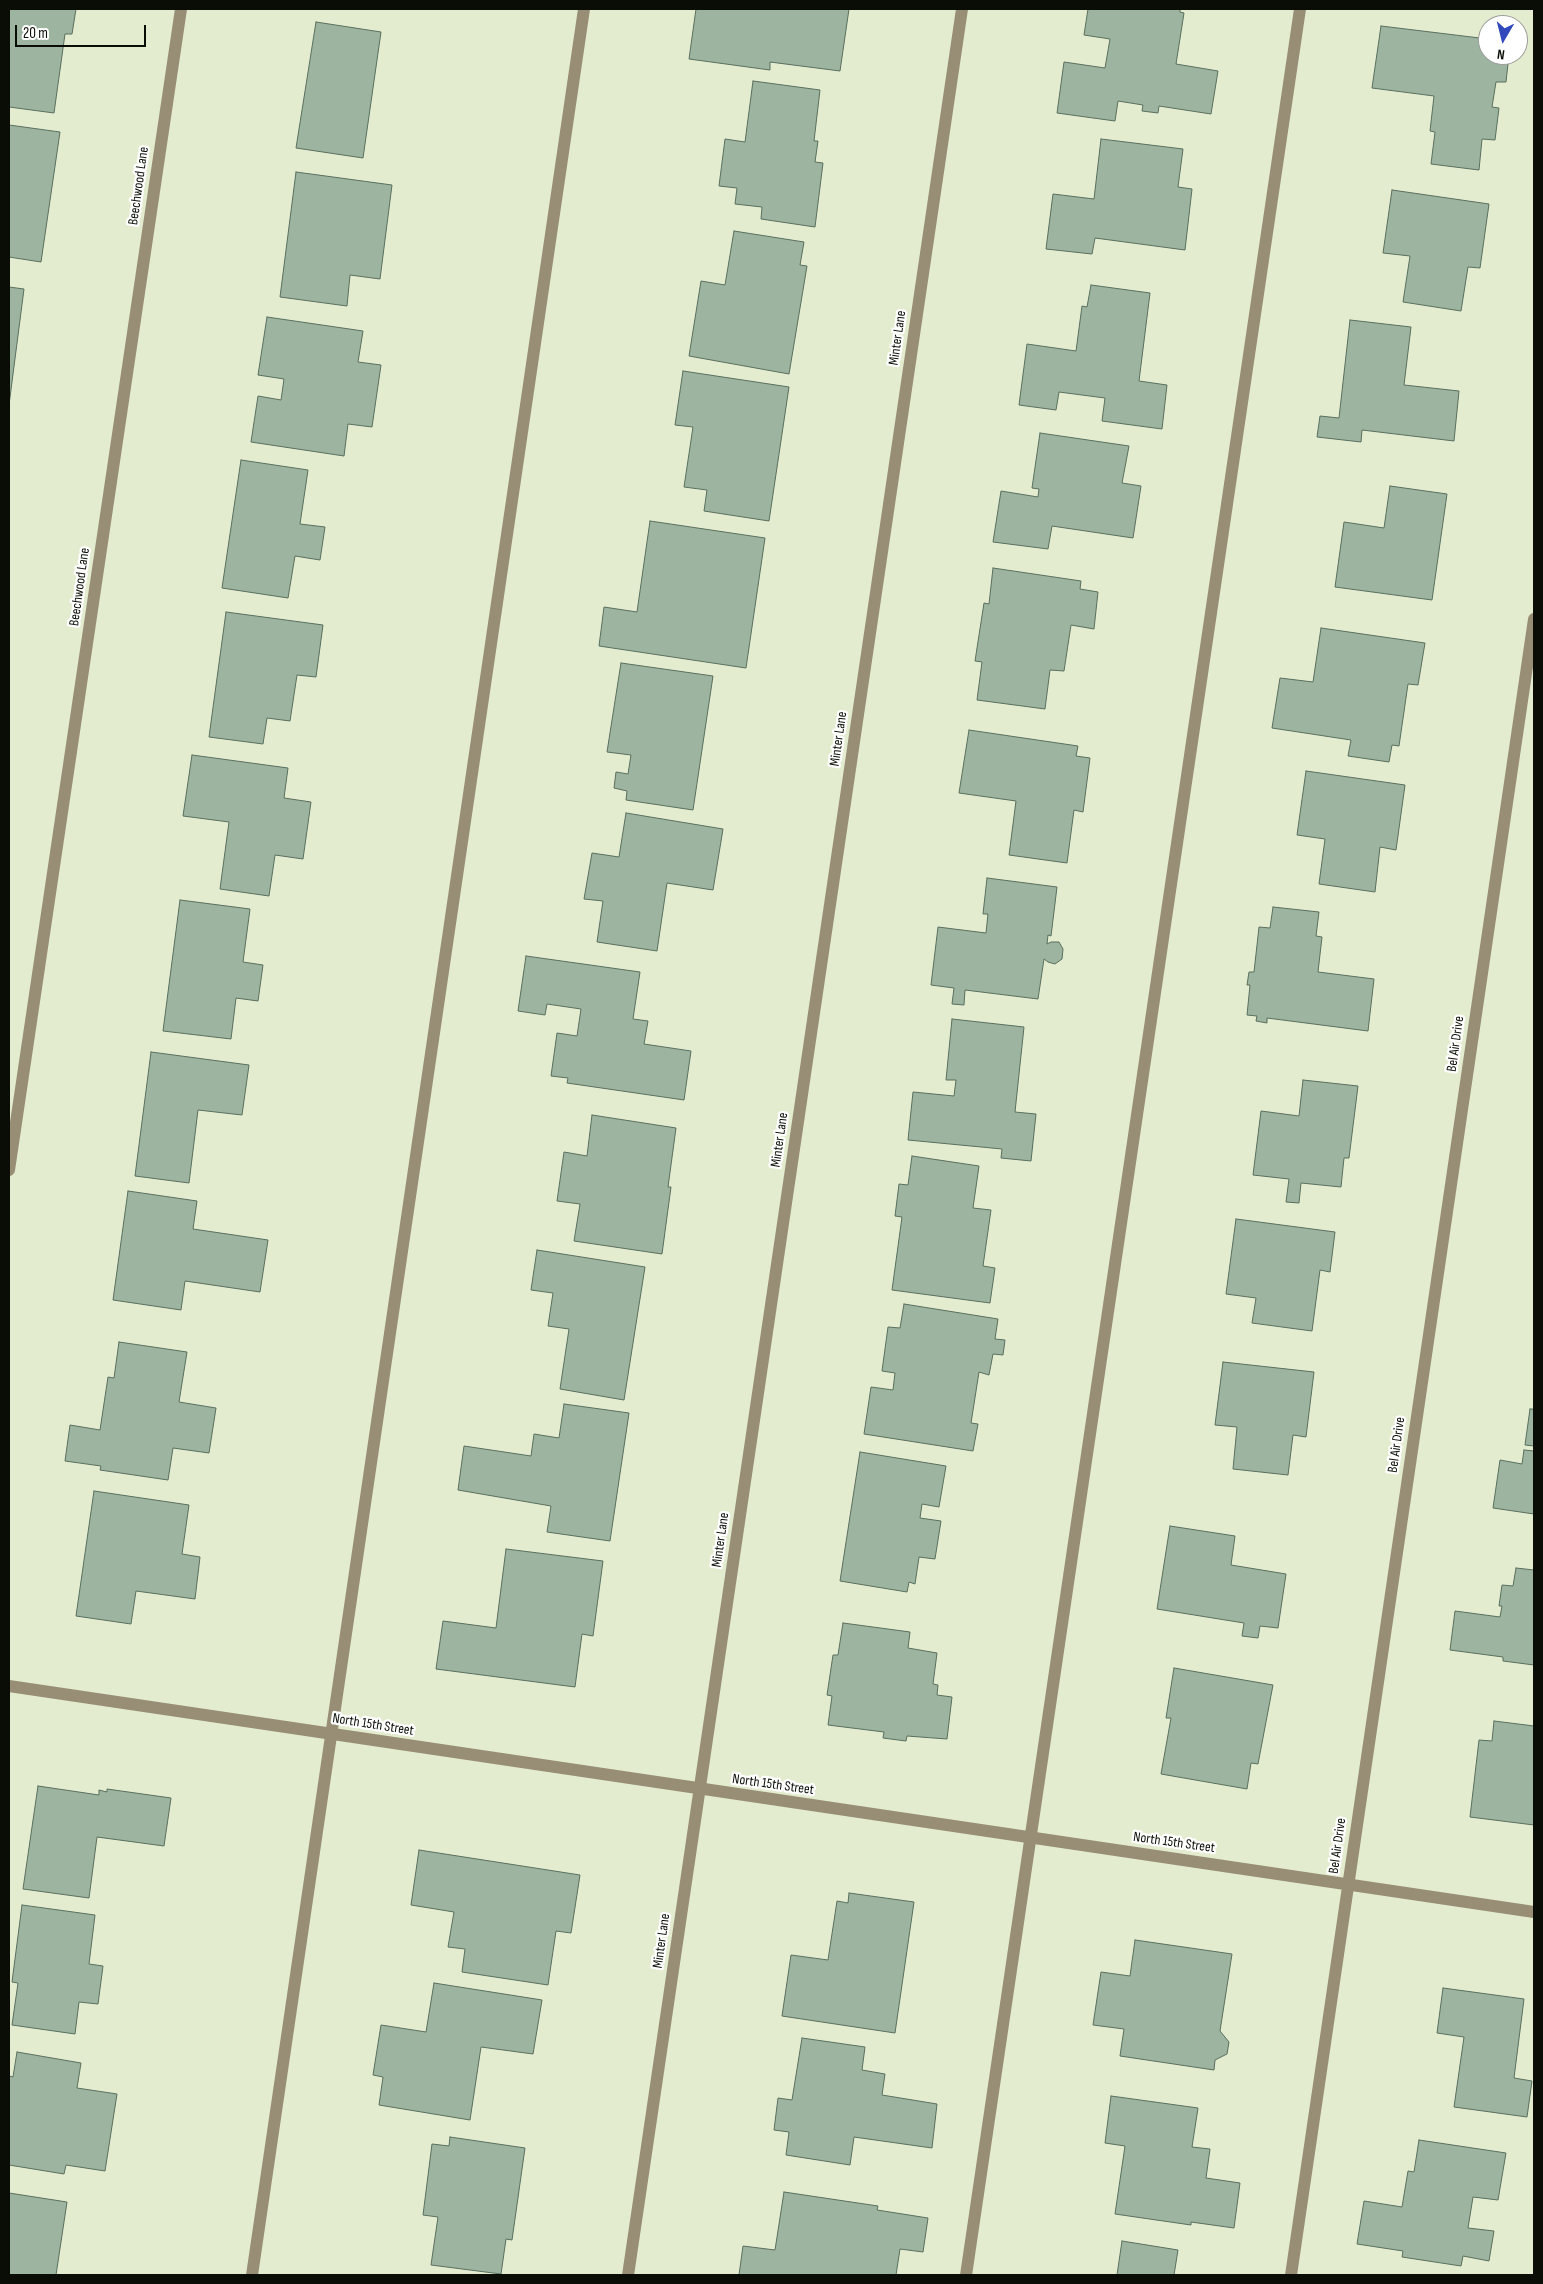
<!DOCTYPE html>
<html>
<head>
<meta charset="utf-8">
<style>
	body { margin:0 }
	#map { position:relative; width:1543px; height:2284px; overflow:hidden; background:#e4ecd0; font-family:"Sofia Sans Condensed",sans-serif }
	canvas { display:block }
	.frame { position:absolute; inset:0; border:10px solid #0a0d05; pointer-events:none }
	.north { position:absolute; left:1478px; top:15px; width:50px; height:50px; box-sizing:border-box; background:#fff; border:1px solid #9d9e9b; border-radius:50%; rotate:188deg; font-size:14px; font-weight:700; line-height:20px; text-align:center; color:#0a0d05 }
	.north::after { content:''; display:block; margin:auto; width:18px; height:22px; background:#3249bb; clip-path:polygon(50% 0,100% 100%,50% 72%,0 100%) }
	.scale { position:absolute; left:15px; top:25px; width:131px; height:22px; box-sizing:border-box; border:2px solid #0a0d05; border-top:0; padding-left:6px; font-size:15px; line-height:18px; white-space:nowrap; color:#0a0d05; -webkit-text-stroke:4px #fff; paint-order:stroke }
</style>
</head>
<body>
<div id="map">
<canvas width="1543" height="2284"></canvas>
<div class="frame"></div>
<div class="north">N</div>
<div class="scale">20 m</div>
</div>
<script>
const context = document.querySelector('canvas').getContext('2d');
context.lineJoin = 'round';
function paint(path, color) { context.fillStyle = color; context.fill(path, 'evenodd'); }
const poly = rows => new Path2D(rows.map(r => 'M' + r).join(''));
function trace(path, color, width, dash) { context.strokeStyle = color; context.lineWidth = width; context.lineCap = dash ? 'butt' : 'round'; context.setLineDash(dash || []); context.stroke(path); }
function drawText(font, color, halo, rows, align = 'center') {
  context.font = font + ' "Sofia Sans Condensed",sans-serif'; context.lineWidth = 4.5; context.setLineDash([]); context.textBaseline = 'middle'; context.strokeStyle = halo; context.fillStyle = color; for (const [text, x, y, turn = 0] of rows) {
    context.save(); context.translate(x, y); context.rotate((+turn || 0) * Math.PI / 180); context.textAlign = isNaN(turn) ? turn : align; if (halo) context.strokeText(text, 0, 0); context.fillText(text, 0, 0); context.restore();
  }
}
const building = poly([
	[9,9,76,9,72,34,65,34,54,113,9,107,9,9],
	[696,9,849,9,840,71,770,62,770,70,689,59,696,9],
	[1088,9,1180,9,1180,12,1184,13,1176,64,1218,71,1211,114,1159,106,1158,113,1142,111,1143,105,1118,101,1115,121,1057,113,1064,62,1105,68,1110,39,1084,35,1088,9],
	[316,22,381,32,363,158,296,148,316,22],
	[1381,26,1488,39,1488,55,1509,55,1506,82,1496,82,1492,107,1499,108,1495,140,1482,139,1479,170,1431,164,1435,132,1430,131,1434,96,1372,88,1381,26],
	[753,81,820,90,814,141,818,141,815,162,823,163,815,227,761,219,762,207,735,204,737,188,719,186,725,139,745,142,753,81],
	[9,125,60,132,41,262,9,257,9,125],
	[1101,139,1183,149,1178,187,1192,189,1185,250,1095,238,1092,254,1046,249,1053,194,1094,199,1101,139],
	[296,172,392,185,380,279,350,275,347,306,280,297,296,172],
	[1392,190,1489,204,1480,268,1468,267,1461,311,1403,302,1410,256,1383,253,1392,190],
	[734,231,804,242,800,265,807,266,789,374,689,356,701,281,725,285,734,231],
	[1091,285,1150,293,1139,381,1167,385,1162,429,1102,421,1105,398,1059,392,1056,410,1019,405,1027,344,1076,351,1082,306,1087,307,1091,285],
	[9,287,24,289,9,405,9,287],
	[267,317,363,331,358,362,381,365,372,427,348,424,344,456,251,442,258,396,281,400,284,379,258,375,267,317],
	[1350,320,1411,327,1404,385,1459,391,1454,441,1362,430,1361,442,1317,437,1320,416,1339,418,1350,320],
	[683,371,789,387,769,521,704,511,707,490,684,487,693,427,675,425,683,371],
	[1040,433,1129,446,1122,483,1141,486,1133,538,1052,526,1048,549,993,542,1001,491,1038,497,1039,489,1032,488,1040,433],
	[241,460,308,470,300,524,325,527,320,560,295,556,288,598,222,588,241,460],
	[1390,486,1447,494,1432,600,1335,587,1344,522,1384,528,1390,486],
	[650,521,765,538,746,668,599,646,604,607,637,612,650,521],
	[993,568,1081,581,1080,589,1098,592,1094,629,1071,625,1064,671,1050,670,1045,709,977,700,982,662,975,661,984,603,989,604,993,568],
	[226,612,323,625,316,677,297,675,290,721,267,718,263,744,209,737,226,612],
	[1321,628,1425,643,1418,685,1408,684,1399,746,1392,745,1389,762,1348,756,1351,740,1272,728,1280,678,1313,682,1321,628],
	[621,663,713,676,693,810,626,800,627,791,614,788,616,772,628,774,631,755,607,752,621,663],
	[969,730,1078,746,1076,756,1090,758,1083,812,1074,810,1067,863,1009,855,1016,801,959,793,969,730],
	[192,755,288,768,284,798,311,802,303,859,275,855,269,896,220,889,229,822,183,816,192,755],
	[1306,771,1405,785,1396,850,1380,847,1375,892,1319,884,1325,839,1297,835,1306,771],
	[626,813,723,829,713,890,667,883,657,951,597,942,603,901,584,899,592,853,619,857,626,813],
	[987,878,1057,887,1051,936,1048,935,1047,944,1051,942,1059,942,1063,949,1062,959,1055,964,1048,962,1044,959,1038,999,965,990,964,1005,952,1004,954,988,931,985,938,927,986,933,988,914,983,914,987,878],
	[180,900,250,909,243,962,263,965,258,1001,236,998,231,1039,163,1031,180,900],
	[1273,907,1319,912,1316,936,1322,937,1318,972,1374,979,1368,1031,1267,1018,1267,1023,1256,1021,1257,1016,1247,1015,1250,985,1247,985,1249,972,1254,972,1259,927,1270,928,1273,907],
	[526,956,640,972,633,1019,648,1021,644,1044,691,1051,684,1100,567,1083,568,1078,551,1076,557,1033,577,1036,581,1009,547,1004,545,1015,518,1011,526,956],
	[952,1019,1024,1027,1015,1112,1036,1114,1031,1161,1001,1158,1002,1149,908,1140,913,1092,954,1096,956,1080,946,1080,952,1019],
	[151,1052,249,1065,242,1115,198,1110,189,1183,135,1176,151,1052],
	[1303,1080,1358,1086,1349,1158,1344,1158,1341,1187,1301,1183,1299,1203,1286,1202,1289,1179,1253,1175,1261,1111,1299,1116,1303,1080],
	[592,1115,676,1128,668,1187,671,1187,662,1254,574,1241,580,1204,557,1201,564,1152,587,1156,592,1115],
	[912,1156,979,1166,973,1208,991,1210,983,1266,995,1268,990,1303,892,1290,902,1217,895,1216,899,1184,908,1185,912,1156],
	[128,1191,197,1201,193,1229,268,1240,260,1292,185,1281,181,1310,113,1300,128,1191],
	[1236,1219,1335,1232,1330,1272,1320,1270,1312,1331,1252,1323,1256,1298,1226,1294,1236,1219],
	[537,1250,645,1267,624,1400,560,1389,569,1329,548,1326,553,1293,531,1290,537,1250],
	[904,1304,998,1319,995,1339,1005,1340,1003,1355,993,1354,989,1375,979,1372,971,1423,978,1424,973,1451,864,1434,871,1387,893,1390,895,1373,882,1371,888,1327,900,1328,904,1304],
	[119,1342,187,1352,179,1402,216,1408,209,1453,173,1448,168,1480,100,1470,101,1466,65,1461,70,1425,100,1430,108,1377,114,1378,119,1342],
	[1223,1362,1314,1372,1306,1437,1293,1435,1288,1475,1233,1469,1237,1427,1215,1425,1223,1362],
	[564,1404,629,1413,610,1541,547,1532,551,1506,458,1490,464,1446,531,1456,534,1434,559,1438,564,1404],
	[1530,1409,1534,1409,1534,1446,1525,1445,1530,1409],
	[1524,1450,1534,1451,1534,1514,1493,1508,1500,1460,1522,1464,1524,1450],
	[860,1452,946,1466,939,1507,922,1504,920,1518,941,1521,935,1559,919,1557,915,1584,909,1582,907,1592,840,1581,860,1452],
	[94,1491,189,1505,182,1554,200,1557,195,1599,136,1591,131,1624,76,1616,94,1491],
	[1170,1526,1235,1536,1231,1565,1286,1574,1278,1628,1260,1626,1258,1638,1242,1636,1244,1623,1157,1609,1170,1526],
	[506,1549,603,1561,593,1636,582,1634,575,1687,436,1669,443,1621,496,1628,506,1549],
	[1516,1568,1534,1570,1534,1665,1503,1661,1503,1657,1450,1650,1455,1611,1500,1617,1502,1606,1499,1606,1502,1585,1513,1586,1516,1568],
	[843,1623,910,1632,908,1648,937,1653,933,1684,938,1685,937,1695,952,1697,947,1739,907,1736,906,1741,883,1738,884,1732,828,1725,832,1696,827,1695,833,1655,838,1655,843,1623],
	[1174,1668,1273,1685,1258,1764,1251,1763,1247,1789,1161,1774,1171,1718,1166,1718,1174,1668],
	[1494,1721,1534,1726,1534,1825,1470,1817,1479,1740,1492,1741,1494,1721],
	[38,1786,99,1795,99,1790,107,1792,107,1789,171,1798,164,1846,97,1837,89,1898,23,1889,38,1786],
	[419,1850,580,1875,571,1933,556,1931,548,1985,462,1972,465,1949,448,1947,454,1912,411,1905,419,1850],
	[849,1893,914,1902,895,2033,782,2016,791,1955,828,1960,837,1901,848,1903,849,1893],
	[22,1905,95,1915,89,1964,103,1966,98,2004,79,2002,75,2034,12,2025,18,1983,12,1982,22,1905],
	[1135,1940,1232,1954,1220,2031,1229,2042,1227,2054,1215,2060,1214,2070,1120,2056,1124,2029,1093,2025,1101,1972,1130,1976,1135,1940],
	[434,1983,542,2000,533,2054,481,2047,470,2120,379,2105,383,2077,373,2075,381,2025,426,2032,434,1983],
	[1443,1988,1524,1999,1514,2078,1532,2081,1527,2117,1454,2107,1464,2037,1437,2033,1443,1988],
	[802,2038,865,2047,862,2070,885,2074,882,2095,937,2104,932,2148,854,2137,850,2165,786,2155,789,2132,774,2130,778,2098,792,2100,802,2038],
	[17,2052,81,2063,77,2088,117,2094,105,2171,66,2165,64,2174,9,2165,9,2076,13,2077,17,2052],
	[1111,2096,1198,2108,1192,2147,1210,2149,1206,2178,1240,2183,1234,2228,1191,2222,1191,2225,1115,2214,1125,2146,1105,2143,1111,2096],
	[450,2137,525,2148,512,2240,506,2239,501,2274,431,2265,438,2217,423,2215,432,2144,449,2146,450,2137],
	[1419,2140,1506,2153,1498,2200,1473,2197,1468,2228,1494,2231,1489,2261,1463,2256,1461,2266,1402,2257,1403,2251,1357,2244,1364,2201,1402,2207,1408,2171,1414,2172,1419,2140],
	[784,2192,878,2206,877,2210,928,2218,923,2252,900,2249,896,2275,739,2275,743,2246,775,2250,784,2192],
	[9,2193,67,2202,56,2275,9,2275,9,2193],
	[1122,2241,1178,2250,1174,2275,1117,2275,1122,2241]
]);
const service = poly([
	[252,2275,584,9],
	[966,2275,1300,9]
]);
const minor = poly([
	[9,1170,181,9],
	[9,1686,1534,1912],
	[628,2275,962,9],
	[1291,2275,1534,619]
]);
const streetNames = [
	["Beechwood Lane",139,186,-82],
	["Minter Lane",898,338,-82],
	["Beechwood Lane",80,587,-82],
	["Minter Lane",839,739,-82],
	["Bel Air Drive",1456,1044,-82],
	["Minter Lane",780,1140,-82],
	["Bel Air Drive",1397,1445,-82],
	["Minter Lane",721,1540,-82],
	["North 15th Street",373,1725,9],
	["North 15th Street",773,1785,8],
	["North 15th Street",1174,1843,8],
	["Bel Air Drive",1338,1846,-82],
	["Minter Lane",662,1941,-82]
];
paint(building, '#9cb4a0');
trace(building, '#596f5d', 1);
trace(service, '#978e75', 12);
trace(minor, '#978e75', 12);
drawText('14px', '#0a0d05', '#fff', streetNames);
</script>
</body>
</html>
